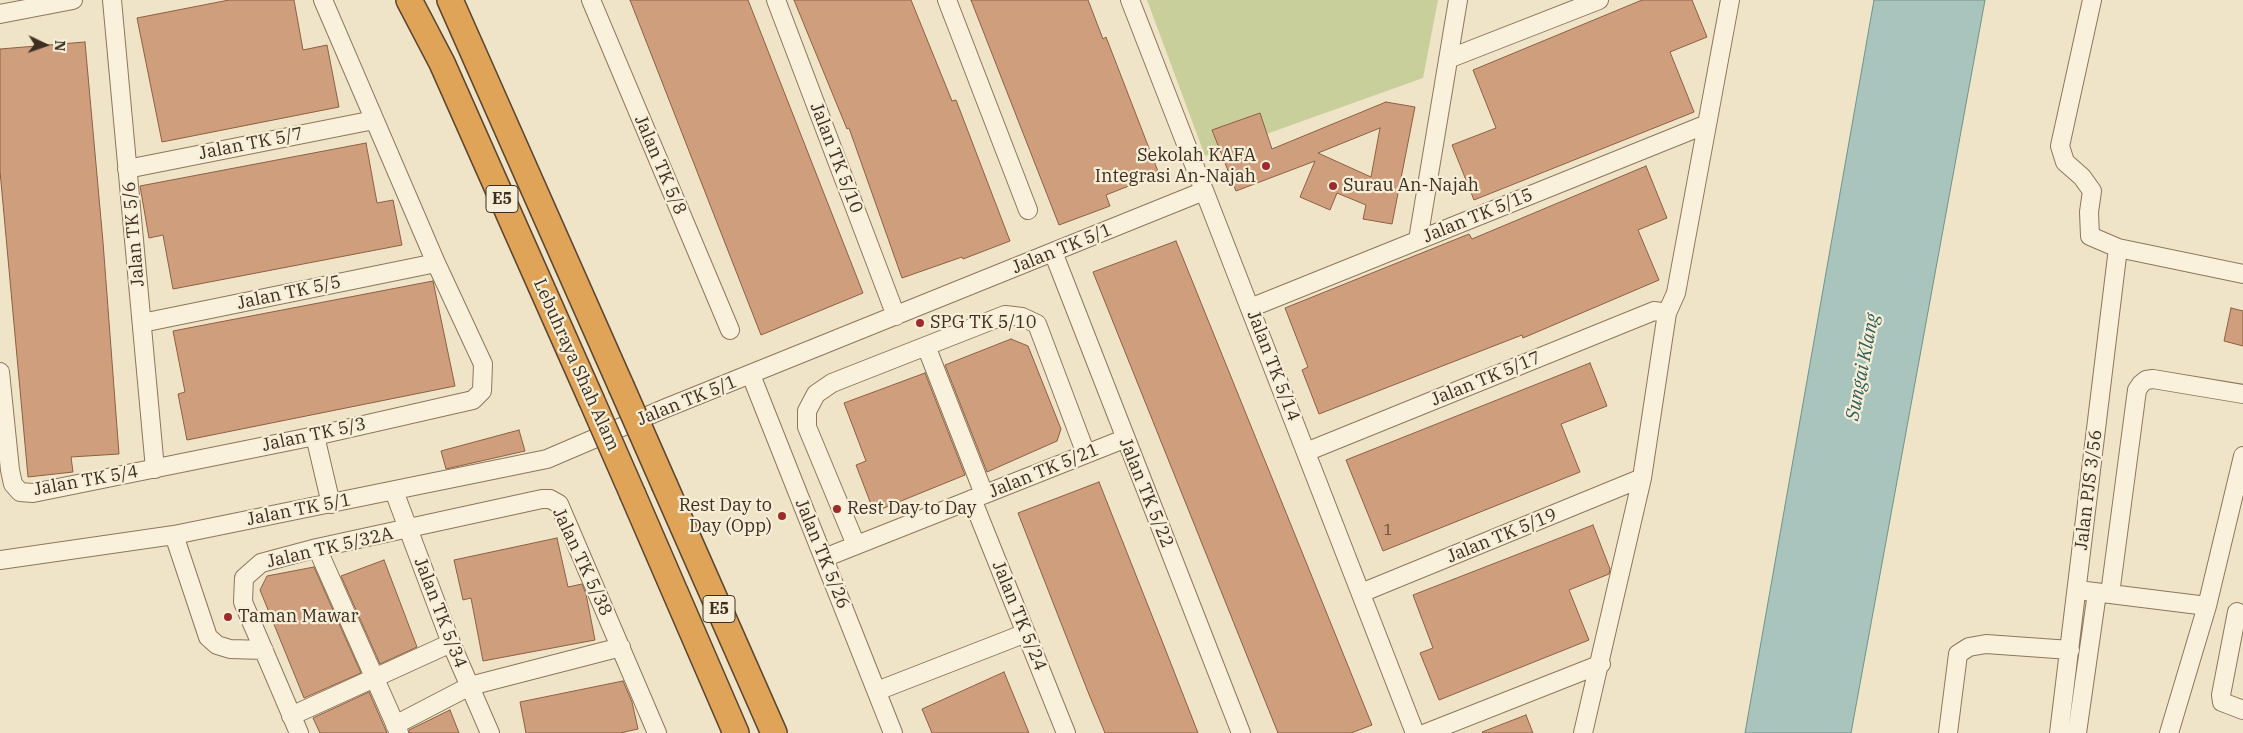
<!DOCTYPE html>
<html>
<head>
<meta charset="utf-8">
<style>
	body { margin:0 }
	#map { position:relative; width:2243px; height:733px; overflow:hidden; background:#f0e4c8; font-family:"IBM Plex Serif",serif }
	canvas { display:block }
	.north { position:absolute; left:20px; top:20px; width:50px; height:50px; -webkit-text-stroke:4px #f7eed8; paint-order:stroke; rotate:93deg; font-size:14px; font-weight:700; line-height:20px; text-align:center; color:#3d2e20 }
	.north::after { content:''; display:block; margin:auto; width:18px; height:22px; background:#3d2e20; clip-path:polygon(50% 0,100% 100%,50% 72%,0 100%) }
</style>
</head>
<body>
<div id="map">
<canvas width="2243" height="733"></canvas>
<div class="north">N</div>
</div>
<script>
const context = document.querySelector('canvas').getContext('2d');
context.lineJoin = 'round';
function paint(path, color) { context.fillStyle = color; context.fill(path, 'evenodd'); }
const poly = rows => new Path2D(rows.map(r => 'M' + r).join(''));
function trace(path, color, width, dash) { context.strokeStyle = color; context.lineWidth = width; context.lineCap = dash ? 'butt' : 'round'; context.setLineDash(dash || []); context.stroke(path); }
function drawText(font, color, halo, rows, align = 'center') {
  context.font = font + ' "IBM Plex Serif",serif'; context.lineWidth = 4.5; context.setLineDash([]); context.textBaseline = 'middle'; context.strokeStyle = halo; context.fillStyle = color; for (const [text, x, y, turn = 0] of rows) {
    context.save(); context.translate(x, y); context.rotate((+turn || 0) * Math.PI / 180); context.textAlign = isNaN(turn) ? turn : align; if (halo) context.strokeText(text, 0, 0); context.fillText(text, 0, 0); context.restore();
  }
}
const green = poly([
	[1147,0,1438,0,1423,78,1205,156]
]);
const water = poly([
	[1874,0,1985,0,1851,733,1745,733,1874,0]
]);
const building = poly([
	[229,0,294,0,303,50,327,45,339,107,162,142,137,18,229,0],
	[630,0,748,0,863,293,761,335,630,0],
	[794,0,911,0,952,101,956,100,1010,241,963,259,962,257,902,278,849,128,847,129,794,0],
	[971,0,1088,0,1103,39,1106,37,1159,174,1106,195,1110,206,1059,225,971,0],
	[1642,0,1692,0,1707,37,1670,52,1694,112,1474,200,1452,145,1496,128,1473,70,1642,0],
	[85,42,103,242,119,454,71,457,73,472,28,477,0,171,0,49,85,42],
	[1386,102,1415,107,1392,224,1363,219,1366,205,1337,193,1330,210,1300,197,1315,161,1236,191,1212,130,1260,113,1272,149,1386,102],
	[1380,128,1371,177,1318,153,1380,128],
	[366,143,377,203,393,200,402,245,173,289,163,235,149,238,140,186,366,143],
	[1646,166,1667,218,1638,230,1659,280,1523,338,1522,335,1319,414,1302,370,1308,367,1285,308,1469,234,1472,239,1646,166],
	[1176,241,1372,725,1351,733,1278,733,1093,272,1176,241],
	[433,281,455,386,187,440,178,394,185,392,173,331,433,281],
	[2231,308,2243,311,2243,346,2224,341,2231,308],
	[1011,339,1028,346,1061,429,1057,441,987,472,945,365,1011,339],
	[1590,363,1607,406,1561,424,1580,472,1383,551,1346,460,1590,363],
	[925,373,965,475,874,512,856,465,866,461,844,403,925,373],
	[519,430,525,451,446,469,441,451,519,430],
	[1099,482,1166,651,1198,733,1105,733,1088,692,1018,513,1099,482],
	[1593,525,1610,569,1609,574,1569,590,1589,640,1439,700,1420,653,1433,648,1413,595,1593,525],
	[557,538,568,587,582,584,586,594,595,640,483,661,471,598,463,600,454,560,557,538],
	[384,560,417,647,380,664,341,576,384,560],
	[314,567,361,673,304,698,260,590,267,576,314,567],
	[1004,672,1029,733,932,733,922,709,1004,672],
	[623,681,632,702,638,729,620,733,526,733,520,702,623,681],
	[369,692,387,733,320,733,313,718,369,692],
	[450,710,459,733,409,733,409,730,450,710],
	[1526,715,1533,733,1483,733,1482,732,1526,715]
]);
const minor = poly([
	[112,0,155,469],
	[591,0,730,330],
	[776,0,896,316],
	[947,0,1028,210],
	[1130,0,1415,733],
	[2092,0,2060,146,2065,162,2082,177,2092,191,2089,212,2090,236,2118,248,2243,274],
	[0,14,73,0],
	[1448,59,1599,0],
	[127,169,374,120],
	[1418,240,1458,0],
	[1053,252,1241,733],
	[1250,308,1707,124],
	[142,323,436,263],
	[926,346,984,494],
	[0,372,10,470,13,484,20,492,33,493,315,436,473,400,482,391,483,364,436,263,323,0],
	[751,375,893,733],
	[315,436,331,504],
	[1306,452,1654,311,1667,313],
	[394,491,451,643,490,733],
	[972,499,1066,733],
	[174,535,208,637,217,645,230,649,264,650],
	[856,545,807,427,807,411,816,394,832,383,1005,315,1022,317,1037,324,1086,454],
	[317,548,399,733],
	[824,558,1124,439],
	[0,560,174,535,547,459,666,408,1204,191],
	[2078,590,2207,606,2169,733],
	[1361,593,1642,478],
	[2110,594,2137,390,2141,384,2146,380,2153,379,2243,394],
	[2207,606,2243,456],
	[2237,612,2221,695,2222,702,2243,710],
	[877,691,1026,633],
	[291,716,451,643],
	[395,725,470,686,621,647],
	[299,733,243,602,244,578,261,563,317,548,542,499,550,499,559,504,657,733],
	[1426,733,1601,664],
	[1583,733,1642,478,1667,313,1676,293,1730,0],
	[1948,733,1958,654,1969,647,1986,644,2070,650],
	[2059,733,2118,248],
	[2077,733,2097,593]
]);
const highway = poly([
	[409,0,442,63,591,399],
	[450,0,621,386],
	[665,486,774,733],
	[633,495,736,733]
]);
const highwayBridge = poly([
	[621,386,665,486],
	[591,399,633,495]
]);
const markers = [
	[1266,166,5,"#9e2a2b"],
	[1333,186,5,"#9e2a2b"],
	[920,323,5,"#9e2a2b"],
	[837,509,5,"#9e2a2b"],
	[782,516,5,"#9e2a2b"],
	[228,617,5,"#9e2a2b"]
];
const numberNames = [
	["1",1388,531]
];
const shields = [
	[502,199,32],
	[719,609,32]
];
const shieldNames = [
	["E5",502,199],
	["E5",719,609]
];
const streetNames = [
	["Jalan TK 5/7",251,144,-11],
	["Jalan TK 5/10",836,158,69],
	["Jalan TK 5/8",660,165,67],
	["Jalan TK 5/15",1478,216,-22],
	["Jalan TK 5/6",134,234,-95],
	["Jalan TK 5/1",1062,249,-22],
	["Jalan TK 5/5",289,293,-12],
	["Lebuhraya Shah Alam",576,365,66],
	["Jalan TK 5/14",1273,366,69],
	["Jalan TK 5/17",1486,379,-22],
	["Jalan TK 5/1",687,401,-22],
	["Jalan TK 5/3",314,435,-12],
	["Jalan TK 5/21",1044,471,-22],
	["Jalan TK 5/4",86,481,-10],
	["Jalan PJS 3/56",2089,490,-83],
	["Jalan TK 5/22",1146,493,68],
	["Jalan TK 5/1",299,510,-11],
	["Jalan TK 5/19",1502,536,-22],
	["Jalan TK 5/32A",330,548,-13],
	["Jalan TK 5/26",822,554,68],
	["Jalan TK 5/38",582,562,65],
	["Jalan TK 5/34",440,613,69],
	["Jalan TK 5/24",1019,616,68]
];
const poiNames = [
	["Sekolah KAFA",1256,156,"right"],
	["Integrasi An-Najah",1256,177,"right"],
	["Surau An-Najah",1343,186],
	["SPG TK 5/10",930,323],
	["Rest Day to",772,506,"right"],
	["Day (Opp)",772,527,"right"],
	["Rest Day to Day",847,509],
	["Taman Mawar",238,617]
];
const waterNames = [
	["Sungai Klang",1863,367,-79]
];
paint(green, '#c9cf9b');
paint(water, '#a9c4bc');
trace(water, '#6f938a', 1);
paint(building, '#cf9f7d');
trace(building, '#8d5f41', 1);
trace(minor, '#8d765c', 20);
trace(highway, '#5b4430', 28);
trace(minor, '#faf1dc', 18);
trace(highway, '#e0a458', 25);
trace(highwayBridge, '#5b4430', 28, []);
trace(highwayBridge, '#e0a458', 25);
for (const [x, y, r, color] of markers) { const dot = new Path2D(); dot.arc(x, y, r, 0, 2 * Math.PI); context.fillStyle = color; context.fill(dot); trace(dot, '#f7eed8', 2); }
drawText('15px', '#624a37', null, numberNames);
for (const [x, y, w] of shields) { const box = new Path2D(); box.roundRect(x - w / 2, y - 13.5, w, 27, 4); context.fillStyle = '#f7eed8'; context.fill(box); trace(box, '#3d2e20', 1); }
drawText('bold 16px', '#3d2e20', null, shieldNames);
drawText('18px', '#3d2e20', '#f7eed8', streetNames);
drawText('18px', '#3d2e20', '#f7eed8', poiNames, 'left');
drawText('italic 19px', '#2f5d5a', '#f7eed8', waterNames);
</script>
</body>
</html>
